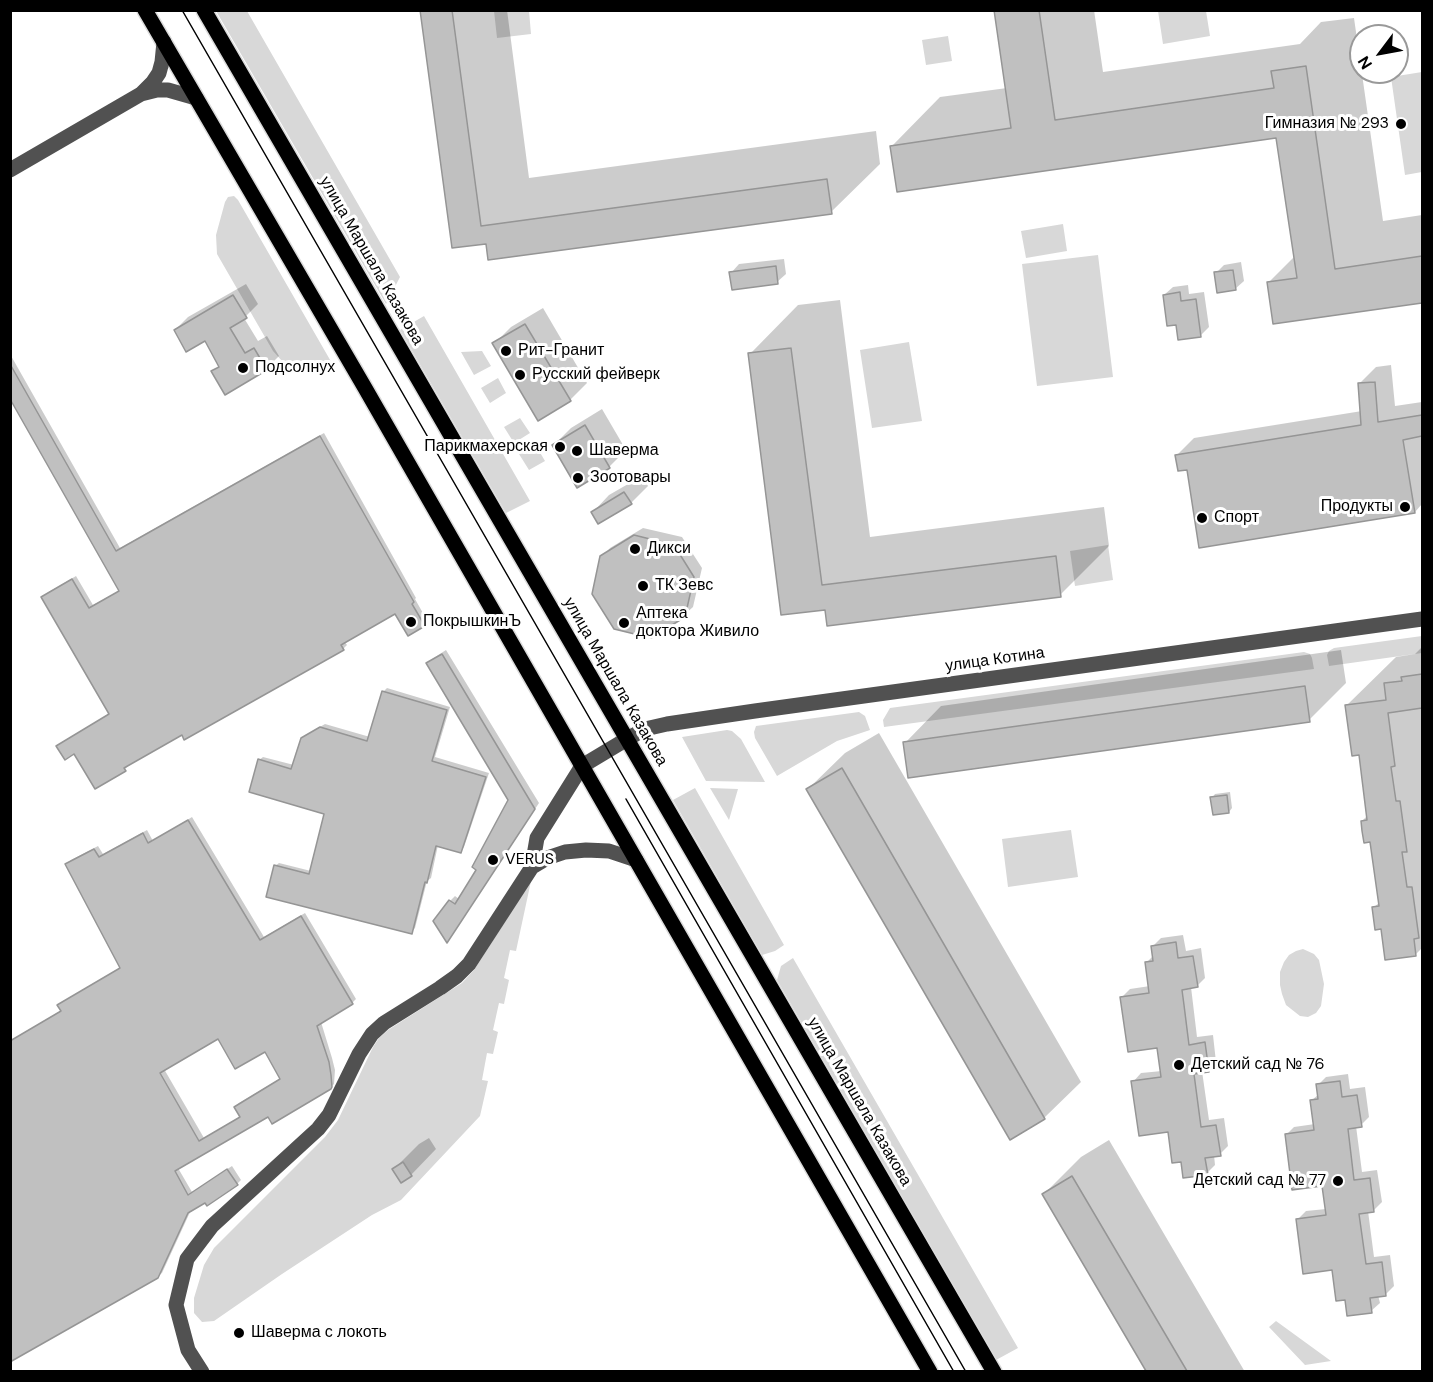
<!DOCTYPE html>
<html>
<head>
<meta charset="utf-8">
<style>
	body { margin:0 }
	#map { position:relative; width:1433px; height:1382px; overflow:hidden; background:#fff; font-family:"DM Sans",sans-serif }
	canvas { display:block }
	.frame { position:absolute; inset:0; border:12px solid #000; pointer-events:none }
	.north { position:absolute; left:1349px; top:24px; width:60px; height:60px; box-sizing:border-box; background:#fff; border:2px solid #999; border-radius:50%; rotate:238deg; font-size:16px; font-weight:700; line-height:24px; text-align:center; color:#000 }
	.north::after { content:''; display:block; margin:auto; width:21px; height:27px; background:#000; clip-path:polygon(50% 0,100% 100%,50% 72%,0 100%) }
</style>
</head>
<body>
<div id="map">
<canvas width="1433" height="1382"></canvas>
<div class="frame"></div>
<div class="north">N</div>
</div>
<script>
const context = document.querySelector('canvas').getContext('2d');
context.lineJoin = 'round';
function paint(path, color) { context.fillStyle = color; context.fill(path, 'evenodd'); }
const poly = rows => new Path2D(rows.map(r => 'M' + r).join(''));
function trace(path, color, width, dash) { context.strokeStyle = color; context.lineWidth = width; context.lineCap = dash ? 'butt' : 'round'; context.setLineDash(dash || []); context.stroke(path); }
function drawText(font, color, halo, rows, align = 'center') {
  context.font = font + ' "DM Sans",sans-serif'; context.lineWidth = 6; context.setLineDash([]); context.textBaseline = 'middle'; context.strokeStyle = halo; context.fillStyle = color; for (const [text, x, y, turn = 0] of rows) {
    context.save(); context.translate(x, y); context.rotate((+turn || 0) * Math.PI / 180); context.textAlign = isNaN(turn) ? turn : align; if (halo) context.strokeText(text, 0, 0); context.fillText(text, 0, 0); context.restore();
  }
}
const green = poly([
	[216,11,247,11,400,277,386,304],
	[494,11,529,11,531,34,497,38],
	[1158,11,1206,11,1210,36,1163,44],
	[948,36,952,61,926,65,922,40],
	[1422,72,1422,172,1405,175,1391,77],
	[234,196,238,200,333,365,333,370,329,373,324,374,294,368,282,361,273,351,217,254,216,235,225,202,228,197],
	[1063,224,1067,251,1026,258,1021,231],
	[1098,255,1113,377,1037,386,1022,264],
	[424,316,530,501,506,513,400,330],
	[909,342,922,421,872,428,860,350],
	[482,351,491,366,474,375,461,352],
	[498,378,506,393,490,403,481,388],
	[520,418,530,433,514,443,504,427],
	[535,444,545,461,529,470,519,454],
	[1108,545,1113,580,1075,586,1070,551],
	[1422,636,1422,653,1329,666,1327,655,1329,651,1334,648],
	[1304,652,1310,654,1312,658,1314,669,884,727,883,720,890,708],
	[859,712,865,716,870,730,837,741,777,776,755,738,754,732,756,726],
	[727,730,732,731,741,739,765,782,706,781,682,737],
	[695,788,784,945,775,951,762,955,673,800],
	[710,788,738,789,729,820],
	[1071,830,1078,877,1008,887,1002,839],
	[531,881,516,951,510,950,504,978,509,980,504,1004,499,1003,493,1030,498,1032,493,1054,487,1053,482,1080,488,1081,480,1116,401,1200,372,1215,282,1274,214,1321,202,1322,194,1313,194,1298,204,1265,214,1248,325,1137,338,1120,373,1047,379,1038,388,1030,462,983,474,970],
	[1303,949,1314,954,1319,960,1324,984,1321,1006,1316,1013,1308,1017,1300,1016,1286,1005,1282,994,1280,985,1280,972,1284,962,1289,955,1296,951],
	[793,958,1018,1348,996,1360,777,980,781,966],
	[1276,1321,1331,1361,1305,1365,1269,1327]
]);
const shadow = poly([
	[422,10,507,10,529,178,876,131,880,164,831,212,488,242,454,246],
	[996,10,1094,10,1103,72,1300,44,1321,22,1354,18,1383,221,1422,215,1422,301,1274,322,1269,282,1295,256,1278,136,892,146,940,97,1007,88],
	[784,259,786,274,777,282,731,273,739,264],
	[1241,262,1244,281,1235,289,1216,273,1224,265],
	[246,284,258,304,244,318,258,341,267,336,279,356,266,369,225,393,213,372,220,365,205,339,175,330,188,317],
	[1188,285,1189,294,1204,292,1209,327,1200,336,1177,323,1164,295,1173,287],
	[840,300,870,537,1104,507,1109,546,1060,595,826,608,750,354,798,305],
	[543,308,587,383,570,400,494,344,511,327],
	[10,354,120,548,324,433,416,598,415,599,428,622,424,625,395,612,344,641,347,645,343,649,182,733,127,764,128,766,125,769,75,752,110,713,43,597,47,593,76,576,93,605,121,590,10,396],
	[1391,365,1395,406,1422,402,1422,504,1415,512,1188,468,1177,455,1194,438,1362,411,1359,384,1376,367],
	[602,409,626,450,609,467,554,445,571,428],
	[642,476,648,486,631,503,593,512,609,495],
	[643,528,682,537,702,568,693,607,684,615,602,557,610,548],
	[1422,647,1422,948,1415,955,1383,927,1373,908,1380,902,1371,840,1362,821,1368,815,1360,754,1347,705,1396,657,1415,654],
	[446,650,539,803,451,937,447,941,450,901,455,896,459,899,478,869,510,800,427,664,432,659],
	[1341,650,1346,683,1309,720,905,743,941,706],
	[387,688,450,707,435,757,489,773,464,847,461,851,438,845,431,878,427,881,415,928,411,932,275,866,279,863,311,871,326,813,259,760,263,757,294,765,302,739,306,735,325,724,370,737,383,692],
	[879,733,1081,1082,1044,1118,808,789,845,753],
	[1230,792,1232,808,1229,812,1212,798,1215,794],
	[192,817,264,937,305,913,356,999,352,1003,321,1022,332,1058,335,1070,334,1084,330,1088,269,1115,178,1168,192,1192,232,1166,241,1180,237,1184,191,1210,162,1273,157,1277,10,1360,10,1041,62,1010,63,1002,122,967,67,864,71,860,98,846,103,854,147,830,153,841],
	[218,1036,266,1050,281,1078,239,1103,235,1107,241,1116,204,1138,164,1069],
	[1183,935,1186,951,1201,948,1205,978,1197,986,1191,987,1197,1037,1213,1035,1216,1062,1208,1071,1202,1071,1209,1120,1224,1118,1228,1146,1220,1154,1214,1155,1215,1165,1207,1173,1182,1160,1169,1131,1133,1082,1141,1073,1162,1071,1159,1046,1122,997,1130,989,1150,986,1147,962,1154,955,1153,946,1161,938],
	[1348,1074,1350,1089,1365,1087,1369,1117,1361,1125,1356,1126,1362,1172,1377,1170,1382,1202,1374,1210,1368,1211,1374,1257,1390,1255,1394,1286,1386,1294,1378,1295,1380,1303,1371,1311,1346,1298,1334,1269,1297,1220,1306,1211,1326,1209,1323,1185,1286,1135,1294,1127,1315,1124,1311,1101,1319,1094,1318,1085,1326,1077],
	[429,1138,436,1149,411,1175,394,1169,419,1144],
	[1109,1140,1245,1372,1148,1372,1044,1194,1081,1157]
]);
const building = poly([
	[420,10,452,10,481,226,827,179,832,214,488,260,486,244,452,248,420,10],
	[994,10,1039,10,1055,120,1274,88,1271,71,1306,66,1335,269,1422,256,1422,303,1273,324,1267,282,1297,278,1276,138,897,192,890,146,1011,128,994,10],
	[776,266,778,284,732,290,729,272,776,266],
	[1233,270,1236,290,1217,293,1214,272,1233,270],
	[1180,292,1181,301,1196,299,1201,337,1178,340,1176,325,1167,326,1163,295,1180,292],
	[233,295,247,318,230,328,245,353,254,348,267,370,225,395,211,371,219,367,205,341,186,352,174,330,233,295],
	[525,324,571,401,538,421,492,343,525,324],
	[791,348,822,585,1056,556,1061,597,827,626,825,610,781,615,748,353,791,348],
	[10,364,116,551,320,436,414,602,412,604,425,626,408,636,395,614,341,645,344,650,184,740,182,735,124,768,126,771,95,789,74,754,65,760,56,746,109,714,41,597,72,579,89,608,119,591,10,399,10,364],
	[1375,382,1378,422,1422,415,1422,436,1403,440,1415,513,1199,548,1187,470,1178,471,1175,455,1361,425,1358,383,1375,382],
	[585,425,610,468,577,488,552,445,585,425],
	[624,492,632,504,598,524,591,512,624,492],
	[634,535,674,545,694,577,685,617,651,638,614,629,592,594,600,556,634,535],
	[442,654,535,809,447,943,433,921,449,900,455,904,476,870,472,867,508,800,426,663,442,654],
	[1422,674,1422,708,1388,713,1395,766,1391,767,1396,801,1400,801,1407,852,1402,852,1407,887,1412,887,1419,938,1414,939,1416,956,1385,960,1381,929,1375,930,1372,907,1379,906,1370,842,1364,843,1362,831,1361,821,1367,820,1359,755,1352,756,1345,705,1386,700,1384,683,1402,681,1401,677,1422,674],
	[1305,686,1310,722,908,778,903,742,1305,686],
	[382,691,447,710,432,761,486,777,461,853,436,846,427,883,425,882,412,934,266,897,274,865,309,874,324,814,249,792,258,759,291,769,301,738,320,727,367,741,382,691],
	[842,768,1045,1119,1010,1140,806,789,842,768],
	[1227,795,1229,813,1213,815,1210,797,1227,795],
	[188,820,260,940,301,916,353,1004,317,1026,329,1062,331,1075,332,1087,331,1089,272,1124,268,1117,175,1171,188,1195,227,1169,238,1185,207,1206,205,1203,188,1213,158,1278,10,1362,10,1041,61,1011,57,1005,120,968,65,864,94,849,99,857,143,833,148,843,188,820],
	[218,1039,235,1069,265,1052,280,1079,234,1107,240,1117,199,1141,160,1073,218,1039],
	[1176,942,1178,958,1193,956,1198,987,1182,990,1184,1005,1189,1045,1205,1042,1209,1072,1194,1074,1201,1127,1216,1125,1221,1156,1205,1158,1208,1175,1183,1178,1181,1162,1172,1163,1168,1132,1139,1136,1131,1081,1161,1077,1157,1048,1128,1052,1120,997,1149,993,1145,962,1153,961,1151,946,1176,942],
	[1340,1081,1342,1097,1357,1095,1362,1127,1348,1129,1354,1180,1370,1178,1374,1212,1359,1214,1366,1264,1382,1262,1386,1296,1370,1298,1372,1313,1347,1316,1345,1300,1336,1301,1332,1270,1303,1274,1296,1219,1326,1215,1322,1186,1292,1190,1285,1134,1314,1130,1310,1100,1318,1099,1316,1084,1340,1081],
	[403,1162,412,1176,401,1183,392,1169,403,1162],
	[1072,1176,1187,1371,1146,1371,1042,1194,1072,1176]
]);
const minor = poly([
	[141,94,157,90,168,90,196,98],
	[10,170,141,94,153,82,159,73,162,62,164,42],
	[532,867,537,838,582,766,627,739,645,729,667,724,755,711,1422,619],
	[202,1372,188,1350,176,1305,187,1259,212,1226,318,1129,329,1115,359,1054,372,1034,384,1023,440,988,457,976,469,964,532,867,547,858,565,852,586,850,609,851,636,860]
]);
const major = poly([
	[145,10,365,388,930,1372],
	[204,10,994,1372]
]);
const tram = poly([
	[182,10,966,1372],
	[626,799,954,1372]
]);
const markers = [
	[1401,124,6,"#000"],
	[506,351,6,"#000"],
	[243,368,6,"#000"],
	[520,375,6,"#000"],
	[560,447,6,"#000"],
	[577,451,6,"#000"],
	[578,478,6,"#000"],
	[1405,507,6,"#000"],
	[1202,518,6,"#000"],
	[635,549,6,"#000"],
	[643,586,6,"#000"],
	[411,622,6,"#000"],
	[624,623,6,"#000"],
	[493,860,6,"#000"],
	[1179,1065,6,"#000"],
	[1338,1181,6,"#000"],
	[239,1333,6,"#000"]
];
const poiNames = [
	["Гимназия № 293",1389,124,"right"],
	["Рит-Гранит",518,351],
	["Подсолнух",255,368],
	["Русский фейверк",532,375],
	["Парикмахерская",548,447,"right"],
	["Шаверма",589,451],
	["Зоотовары",590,478],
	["Продукты",1393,507,"right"],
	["Спорт",1214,518],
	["Дикси",647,549],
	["ТК Зевс",655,586],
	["Аптека",636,614],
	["доктора Живило",636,632],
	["ПокрышкинЪ",423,622],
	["VERUS",505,860],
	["Детский сад № 76",1191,1065],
	["Детский сад № 77",1326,1181,"right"],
	["Шаверма с локоть",251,1333]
];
const streetNames = [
	["улица Маршала Казакова",371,261,60],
	["улица Котина",995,660,-8],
	["улица Маршала Казакова",615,682,60],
	["улица Маршала Казакова",859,1102,60]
];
paint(green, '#d8d8d8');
paint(shadow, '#0003');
paint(building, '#c0c0c0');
trace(building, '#959595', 1.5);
trace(major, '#dbdbdb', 18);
trace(minor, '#515151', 15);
trace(major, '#000', 15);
trace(tram, '#000', 1.5);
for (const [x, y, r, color] of markers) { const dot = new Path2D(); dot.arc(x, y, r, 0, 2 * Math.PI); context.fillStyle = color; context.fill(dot); trace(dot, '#fff', 2); }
drawText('16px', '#000', '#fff', poiNames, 'left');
drawText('16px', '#000', '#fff', streetNames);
</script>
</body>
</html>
